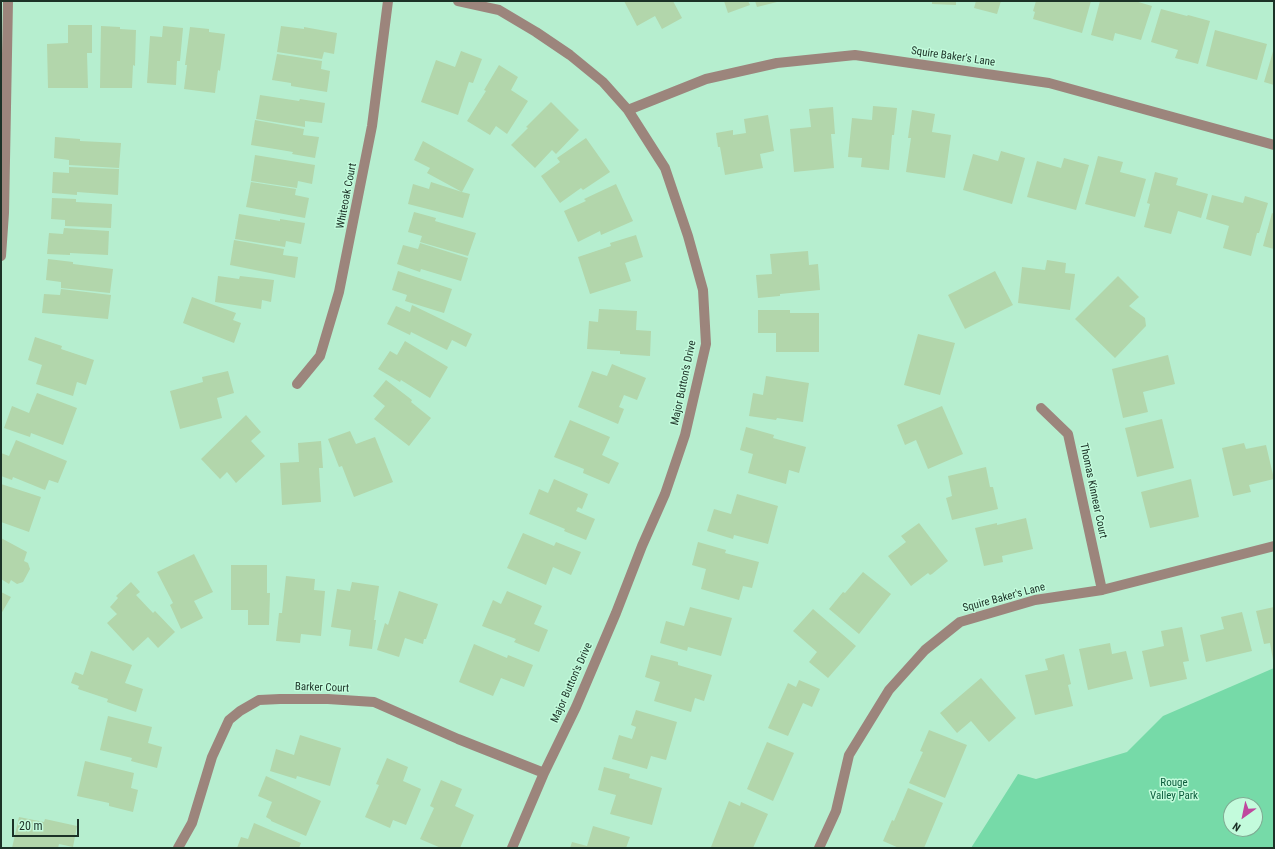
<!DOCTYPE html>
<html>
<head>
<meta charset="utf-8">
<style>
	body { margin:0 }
	#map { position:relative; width:1275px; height:849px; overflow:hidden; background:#b6eecf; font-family:"Roboto Condensed",sans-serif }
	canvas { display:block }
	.frame { position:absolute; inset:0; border:2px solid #1c3227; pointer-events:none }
	.north { position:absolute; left:1223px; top:797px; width:40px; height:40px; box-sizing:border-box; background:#c3fbdc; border:1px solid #80ab94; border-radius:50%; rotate:213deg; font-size:11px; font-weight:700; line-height:16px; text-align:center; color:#1c3227 }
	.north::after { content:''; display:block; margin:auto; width:14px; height:18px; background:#bf489e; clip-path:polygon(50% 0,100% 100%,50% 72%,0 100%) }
	.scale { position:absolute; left:12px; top:819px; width:67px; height:18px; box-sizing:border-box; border:2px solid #1c3227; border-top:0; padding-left:5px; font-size:12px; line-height:14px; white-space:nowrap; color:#1c3227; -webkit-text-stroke:3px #c3fbdc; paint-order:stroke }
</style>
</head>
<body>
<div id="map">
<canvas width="1275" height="849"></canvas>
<div class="frame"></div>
<div class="north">N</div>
<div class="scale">20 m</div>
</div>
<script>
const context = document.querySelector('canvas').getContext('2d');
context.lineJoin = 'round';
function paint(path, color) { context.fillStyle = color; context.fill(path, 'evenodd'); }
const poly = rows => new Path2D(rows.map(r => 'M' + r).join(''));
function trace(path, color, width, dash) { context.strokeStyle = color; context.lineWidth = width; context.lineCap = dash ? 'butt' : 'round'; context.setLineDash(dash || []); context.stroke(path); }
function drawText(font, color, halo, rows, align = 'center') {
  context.font = font + ' "Roboto Condensed",sans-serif'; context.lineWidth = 3; context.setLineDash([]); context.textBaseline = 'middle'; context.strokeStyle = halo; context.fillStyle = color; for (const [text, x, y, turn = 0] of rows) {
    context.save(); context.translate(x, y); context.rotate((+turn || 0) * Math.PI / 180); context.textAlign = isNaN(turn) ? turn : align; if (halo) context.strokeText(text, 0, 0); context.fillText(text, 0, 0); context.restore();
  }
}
const green = poly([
	[1274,668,1274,848,971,848,1018,774,1036,779,1127,752,1163,716],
	[1231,805,1255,805,1255,829,1231,829]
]);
const building = poly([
	[624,1,673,1,682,18,662,29,655,16,637,26],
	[724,1,748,1,750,5,728,13],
	[755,1,777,1,777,2,757,7],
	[932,1,956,1,956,5,932,4],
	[976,1,1001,1,997,14,974,8],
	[1036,1,1091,1,1082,33,1033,19,1035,12,1033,11],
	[1100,1,1135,1,1152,6,1141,40,1115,33,1113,41,1091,35],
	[1161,9,1187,16,1188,15,1210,21,1198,64,1175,58,1178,50,1151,42],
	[68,25,92,25,92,53,87,53,88,88,48,88,47,44,68,43],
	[101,26,120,27,120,29,136,30,135,66,133,65,132,88,100,88],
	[163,26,183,28,180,61,177,61,176,85,147,83,150,36,162,37],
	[281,26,304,29,304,27,337,33,334,54,324,52,322,59,277,52],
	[190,27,209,29,209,32,225,34,220,71,218,70,215,93,184,89,187,65,185,65],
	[1215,30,1267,44,1257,80,1206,66],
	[1274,48,1274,85,1264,82],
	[461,51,482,59,473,83,469,82,458,115,421,102,436,60,455,67],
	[277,54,322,61,321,69,330,71,327,92,291,86,291,83,272,80],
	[499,65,518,77,511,90,528,101,507,134,496,126,490,135,467,121,486,91,484,90],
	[260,95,299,101,300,99,325,103,322,123,305,121,305,127,256,119],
	[551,102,579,130,556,154,552,150,535,168,511,145,528,128,526,127],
	[873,106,897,108,894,135,892,135,889,170,861,167,862,158,848,157,852,118,872,120],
	[833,107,835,134,831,134,834,168,794,172,790,129,811,127,809,109],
	[912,110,935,114,932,132,951,135,945,178,906,172,911,138,908,138],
	[768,115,774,151,760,154,763,168,725,175,720,147,718,147,716,133,733,130,733,135,746,133,744,119],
	[255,120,304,129,303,135,319,137,315,158,292,154,293,152,251,145],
	[55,137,80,139,80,141,121,143,119,168,69,165,69,160,54,158],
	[586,138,610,172,583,190,581,188,560,203,541,176,560,162,557,158],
	[423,141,474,169,462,192,470,194,463,218,408,204,413,184,429,189,431,182,462,192,427,173,430,168,414,160],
	[1001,151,1025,158,1012,204,963,190,973,154,998,161],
	[255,155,315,165,312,184,298,181,297,188,251,181],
	[1098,156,1123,162,1120,172,1146,179,1135,217,1085,204],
	[1064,158,1089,165,1076,210,1027,197,1037,161,1061,168],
	[69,167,119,169,118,195,77,192,77,195,52,193,53,172,69,173],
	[1155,172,1178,178,1176,185,1208,194,1201,218,1178,211,1171,234,1144,227,1150,204,1147,203],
	[251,182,296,189,295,195,309,198,305,218,246,207],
	[616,184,633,221,601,235,600,231,578,242,564,211,586,201,584,199],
	[1212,195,1243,203,1245,196,1268,203,1259,233,1257,233,1251,256,1223,248,1229,226,1206,219],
	[52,198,76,199,76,202,112,204,111,228,65,226,65,220,51,219],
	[414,212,436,218,435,221,476,233,468,256,420,242,422,236,408,232],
	[1272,213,1274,214,1274,249,1263,246],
	[239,214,280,221,280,219,305,223,301,244,286,241,285,247,235,239],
	[64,228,109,231,108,255,70,253,70,255,47,254,49,233,63,234],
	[636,235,643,257,625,263,631,281,590,294,578,257,611,246,610,243],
	[234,240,284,249,283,255,298,257,295,278,230,265],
	[420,243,468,258,461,281,421,269,420,272,397,264,403,245,418,249],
	[808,251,809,265,818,264,820,290,780,294,780,296,758,298,756,275,772,274,770,254],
	[48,259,73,262,73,264,113,269,110,293,61,288,61,282,46,280],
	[1047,260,1066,263,1065,273,1075,274,1070,310,1018,303,1022,267,1045,270],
	[398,271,452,289,444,313,405,301,407,295,392,290],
	[995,271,1013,305,965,329,948,295],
	[218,276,239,279,240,276,274,280,271,302,262,300,261,309,215,302],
	[1118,276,1139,297,1129,306,1145,318,1146,326,1115,358,1075,319],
	[61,289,111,295,108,319,42,313,44,294,60,295],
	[192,297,236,313,233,320,241,323,234,343,183,323],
	[412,305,472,334,466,347,452,340,447,350,411,332,410,335,387,324,396,306,410,312],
	[599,309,637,311,636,330,651,331,650,356,620,354,620,351,587,349,589,321,598,322],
	[758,310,790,310,790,313,819,313,819,352,776,352,776,333,758,333],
	[918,334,955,343,940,395,904,385],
	[35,337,62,346,61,349,94,360,86,385,77,382,73,396,36,384,42,365,28,360],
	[405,341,448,367,430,398,401,380,400,382,378,369,390,351,397,355],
	[1168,355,1175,384,1143,392,1148,412,1123,418,1112,369],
	[612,364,646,378,637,400,624,395,619,407,624,409,618,424,578,407,592,371,607,376],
	[228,371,234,393,217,398,222,418,180,429,170,391,203,382,202,377],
	[766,376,809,383,803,422,777,418,776,420,749,416,753,393,763,395],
	[386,380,412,400,411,402,431,418,409,446,374,419,385,406,373,396],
	[37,393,77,408,63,445,31,433,30,437,4,428,12,406,29,413],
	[942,406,963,454,928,469,916,440,905,445,897,425],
	[246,415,261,432,251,441,265,456,236,483,227,472,220,479,201,459],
	[1162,419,1174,468,1137,477,1125,428],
	[570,420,610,437,602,455,619,463,609,484,583,473,584,469,554,457],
	[746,427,774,435,773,438,806,447,799,473,789,470,786,484,748,473,753,454,740,450],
	[350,431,356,444,375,437,393,482,354,497,342,466,339,467,328,439],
	[16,440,67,461,58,483,49,480,45,490,13,477,12,480,1,476,1,453,9,456],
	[321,441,323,468,319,468,321,502,282,505,280,463,299,462,298,443],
	[1244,443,1246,449,1266,445,1274,479,1249,485,1251,492,1233,496,1222,448],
	[986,467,990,487,993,487,998,509,952,520,946,498,952,496,948,476],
	[554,479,588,494,582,509,578,507,576,511,595,519,586,540,564,531,565,529,529,514,539,489,548,493],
	[1191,479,1199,517,1150,528,1141,492],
	[1,484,41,497,29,532,1,522],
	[737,494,778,506,768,544,734,535,733,539,707,531,714,509,731,514],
	[1026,518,1033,549,1002,556,1003,562,984,566,975,528,997,523,997,525],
	[919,523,948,561,932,574,930,575,928,573,911,586,888,556,906,542,901,536],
	[523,533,554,546,556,542,581,552,571,575,553,567,546,585,507,568],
	[1,538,27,552,24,561,28,563,30,569,23,582,17,584,11,580,9,584,1,579],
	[698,542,726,550,725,553,759,562,752,588,743,586,739,600,701,589,706,569,692,565],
	[194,554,213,592,194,601,203,618,181,629,170,605,173,603,157,572],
	[231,565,267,565,267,593,270,593,269,625,248,625,248,610,231,610],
	[863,572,891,594,859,634,829,609,843,592,845,593],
	[286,576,315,579,314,590,325,591,321,636,301,634,300,643,276,641,279,613,282,613],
	[131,582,140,592,136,595,153,613,155,611,175,632,158,648,148,637,133,651,107,623,117,614,110,607,118,598,116,596],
	[352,582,379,586,374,620,376,620,372,649,349,646,351,630,331,627,337,589,350,591],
	[399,591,438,604,426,639,424,639,423,644,405,638,399,657,377,650,385,623,388,625],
	[507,591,542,606,534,624,548,630,539,652,514,642,516,639,482,626,493,600,501,604],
	[1,592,11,597,1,614],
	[690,607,732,618,721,656,688,647,687,651,660,643,666,621,684,626],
	[1274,607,1274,660,1273,660,1270,643,1264,644,1256,611],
	[813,609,856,646,828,678,809,662,817,652,793,631],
	[1242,612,1252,651,1206,662,1200,635,1224,629,1221,617],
	[1182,627,1189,661,1183,662,1187,679,1150,687,1142,651,1164,646,1161,631],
	[1110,643,1112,654,1126,651,1133,679,1088,690,1079,649],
	[474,644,507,658,508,655,533,665,524,687,501,678,493,696,459,682],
	[91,651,132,665,125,683,143,689,136,712,107,702,108,699,78,689,79,686,71,683,75,672,83,675],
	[1064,654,1071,684,1068,685,1073,706,1035,715,1025,675,1048,670,1045,659],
	[651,655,678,662,678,665,712,675,704,701,695,698,691,712,654,701,660,682,645,677],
	[981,678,1016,718,989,742,971,721,957,733,940,713],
	[799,680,820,689,812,707,803,703,788,736,768,728,788,683,796,687],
	[636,710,677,722,666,760,651,756,647,769,612,759,619,735,632,739,636,727,631,725],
	[108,716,152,727,148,743,162,747,157,768,131,761,132,758,100,750],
	[929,730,967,745,945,798,909,783,923,752,920,751],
	[300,735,341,748,330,786,297,776,296,779,270,771,276,749,294,755],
	[767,742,794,753,773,801,747,789],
	[387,758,408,767,403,781,421,789,406,825,393,820,390,828,365,817,379,785,376,784],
	[85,761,134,773,131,788,138,790,133,812,109,806,109,803,77,796],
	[604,767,630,774,629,778,662,788,652,825,610,814,616,795,598,790],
	[266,776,321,801,306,836,271,821,271,820,266,817,272,802,258,796],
	[441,780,462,789,455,806,474,815,460,848,441,848,420,839,434,808,430,806],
	[908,788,943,803,924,848,899,848,883,841,892,820,894,821],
	[729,801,740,806,741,802,768,814,753,848,711,847],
	[19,817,44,822,45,819,77,826,73,847,59,844,58,848,12,848],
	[254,823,301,843,299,848,237,848,241,837,248,839],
	[593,826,630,837,626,848,570,848,572,842,587,846]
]);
const minor = poly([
	[458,1,499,10,536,32,570,55,603,82,628,110,665,168,688,236,703,290,706,344,685,435,665,494,642,546,616,613,576,707,544,773,512,848],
	[628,110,706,79,777,63,855,55,1049,83,1274,145],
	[1,256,4,213,8,1],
	[297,384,320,356,339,292,372,126,388,1],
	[1041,408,1068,434,1102,590],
	[178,848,192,823,212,757,229,720,240,711,259,700,280,699,328,699,374,702,458,739,544,773],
	[819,848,836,811,849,755,889,690,925,650,960,622,1035,600,1102,590,1274,546]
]);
const streetNames = [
	["Squire Baker's Lane",953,57,8],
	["Whiteoak Court",347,196,-79],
	["Major Button's Drive",684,383,-78],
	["Thomas Kinnear Court",1093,491,78],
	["Squire Baker's Lane",1004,598,-15],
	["Major Button's Drive",572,683,-66],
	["Barker Court",322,688,2]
];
const parkNames = [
	["Rouge",1174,783],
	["Valley Park",1174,796]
];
paint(green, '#76daa8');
paint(building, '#b2d6ab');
trace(minor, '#9c857c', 10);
drawText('11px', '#1c3227', '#c3fbdc', streetNames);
drawText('11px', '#0d5d3d', '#c3fbdc', parkNames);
</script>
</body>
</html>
